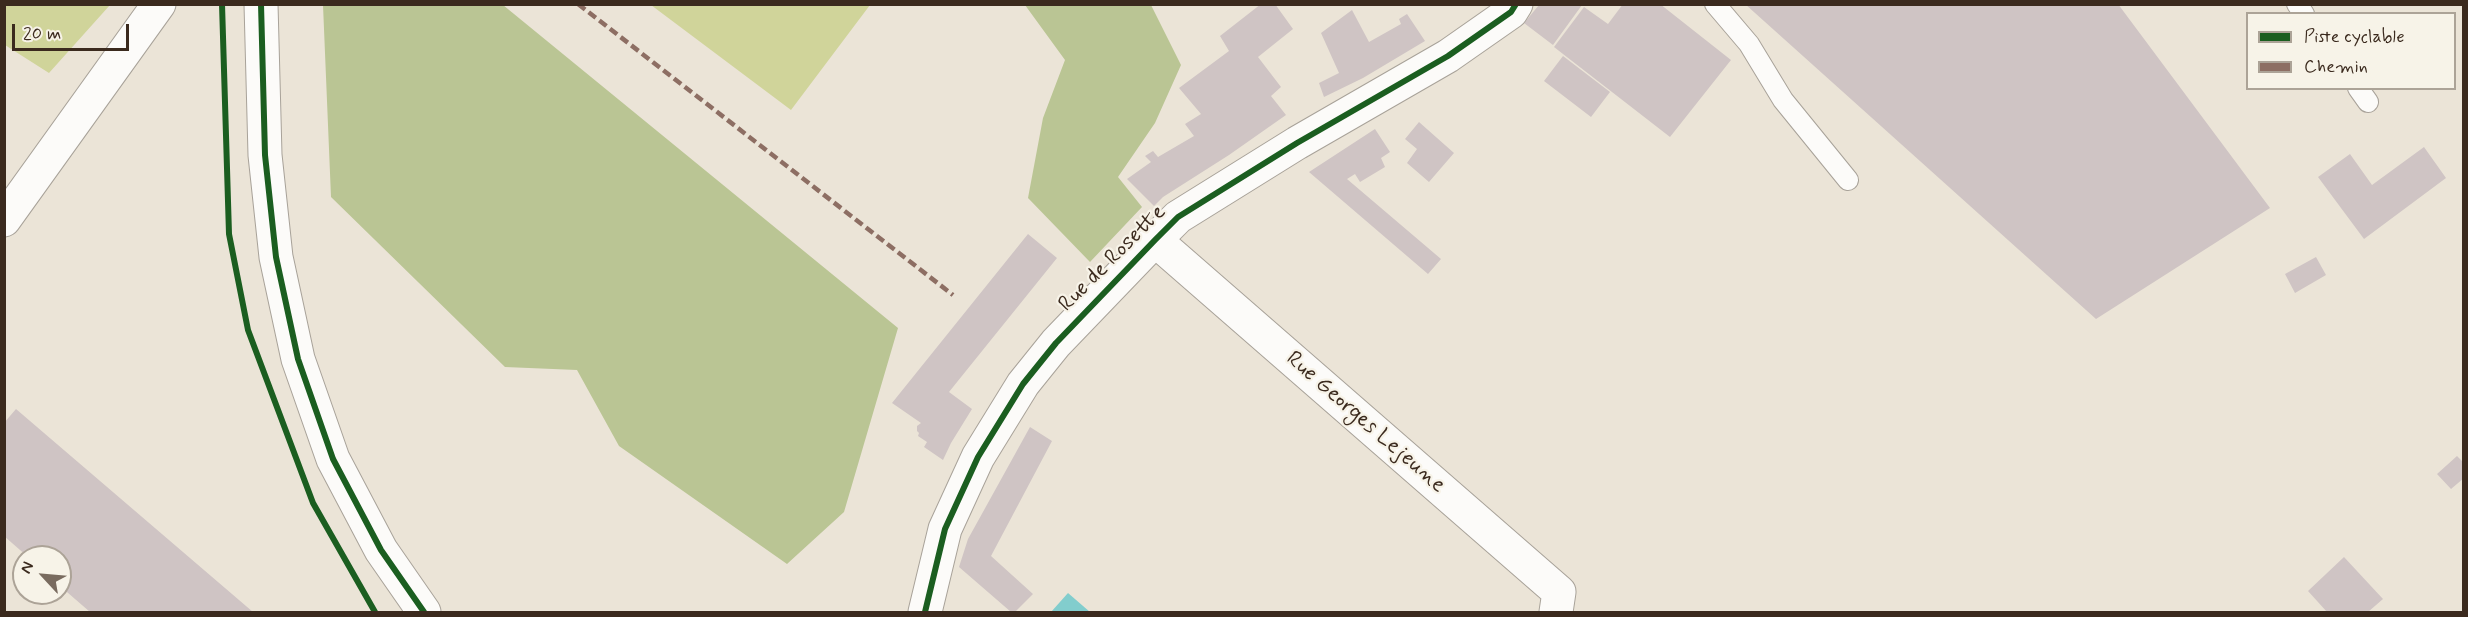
<!DOCTYPE html>
<html>
<head>
<meta charset="utf-8">
<style>
	body { margin:0 }
	#map { position:relative; width:2468px; height:617px; overflow:hidden; background:#ebe4d7; font-family:Mynerve,sans-serif }
	canvas { display:block }
	.frame { position:absolute; inset:0; border:6px solid #3b2a1e; pointer-events:none }
	.legend { position:absolute; left:2246px; top:12px; width:210px; height:78px; box-sizing:border-box; background:#f7f3e8; border:2px solid #aca397; margin:0; padding:8px 10px; list-style:none; font-size:18px; color:#3b2a1e }
	.legend li { display:flex; align-items:center; gap:12px; height:30px }
	.legend b { width:30px; border:2px solid #aca397 }
	.north { position:absolute; left:12px; top:545px; width:60px; height:60px; box-sizing:border-box; background:#f7f3e8; border:2px solid #aca397; border-radius:50%; rotate:296deg; font-size:16px; font-weight:700; line-height:24px; text-align:center; color:#3b2a1e }
	.north::after { content:''; display:block; margin:auto; width:21px; height:27px; background:#796b5f; clip-path:polygon(50% 0,100% 100%,50% 72%,0 100%) }
	.scale { position:absolute; left:12px; top:24px; width:117px; height:27px; box-sizing:border-box; border:3px solid #3b2a1e; border-top:0; padding-left:8px; font-size:18px; line-height:21px; white-space:nowrap; color:#3b2a1e; -webkit-text-stroke:4px #f7f3e8; paint-order:stroke }
</style>
</head>
<body>
<div id="map">
<canvas width="2468" height="617"></canvas>
<div class="frame"></div>
<ul class="legend">
<li><b style="height:8px;background:#1b5e20"></b>Piste cyclable</li>
<li><b style="height:8px;background:#8d6e63"></b>Chemin</li>
</ul>
<div class="north">N</div>
<div class="scale">20 m</div>
</div>
<script>
const context = document.querySelector('canvas').getContext('2d');
context.lineJoin = 'round';
function paint(path, color) { context.fillStyle = color; context.fill(path, 'evenodd'); }
const poly = rows => new Path2D(rows.map(r => 'M' + r).join(''));
function trace(path, color, width, dash) { context.strokeStyle = color; context.lineWidth = width; context.lineCap = dash ? 'butt' : 'round'; context.setLineDash(dash || []); context.stroke(path); }
function drawText(font, color, halo, rows, align = 'center') {
  context.font = font + ' Mynerve,sans-serif'; context.lineWidth = 4.5; context.setLineDash([]); context.textBaseline = 'middle'; context.strokeStyle = halo; context.fillStyle = color; for (const [text, x, y, turn = 0] of rows) {
    context.save(); context.translate(x, y); context.rotate((+turn || 0) * Math.PI / 180); context.textAlign = isNaN(turn) ? turn : align; if (halo) context.strokeText(text, 0, 0); context.fillText(text, 0, 0); context.restore();
  }
}
const green = poly([
	[4,5,5,4,110,5,49,73,5,45],
	[651,5,870,5,791,110]
]);
const forest = poly([
	[323,5,503,5,898,328,844,512,787,564,619,446,577,370,505,367,331,197],
	[1025,5,1151,5,1181,65,1155,123,1118,177,1142,207,1090,262,1028,198,1043,118,1065,60]
]);
const water = poly([
	[1068,593,1090,612,1051,612]
]);
const building = poly([
	[1261,4,1275,4,1293,29,1258,57,1281,87,1271,96,1286,115,1229,155,1163,197,1154,206,1127,179,1151,162,1145,156,1153,151,1158,157,1194,136,1185,124,1201,114,1179,88,1229,51,1220,36],
	[1623,4,1660,4,1731,60,1670,137,1554,47,1584,7,1608,24],
	[1745,4,2118,4,2270,208,2096,319],
	[1539,5,1582,5,1553,45,1524,23],
	[1352,10,1369,42,1401,24,1399,19,1407,14,1425,41,1363,78,1324,97,1319,83,1339,73,1321,33],
	[1563,56,1610,92,1591,117,1544,81],
	[1419,122,1454,153,1429,182,1407,163,1417,149,1405,139],
	[1375,129,1390,152,1381,158,1385,167,1360,182,1355,174,1347,179,1441,259,1428,274,1309,172],
	[2424,147,2446,178,2364,239,2318,177,2350,154,2372,185],
	[1028,234,1057,258,949,392,972,409,951,443,943,460,924,447,927,442,918,436,919,433,917,431,917,426,921,423,892,403],
	[2316,257,2326,275,2295,293,2285,274],
	[16,409,253,612,90,612,60,586,60,557,28,557,4,536,4,423],
	[1030,427,1052,441,991,556,1033,594,1015,612,1011,612,959,567,968,539],
	[2457,456,2464,463,2464,478,2451,489,2437,474],
	[2344,557,2383,599,2368,612,2327,612,2308,591]
]);
const service = poly([
	[1715,4,1749,44,1783,100,1848,180],
	[2297,4,2304,14],
	[2358,88,2368,102]
]);
const minor = poly([
	[1155,240,1559,592,1556,612]
]);
const tertiary = poly([
	[261,4,265,155,276,257,298,359,333,459,381,550,424,612],
	[4,220,159,4],
	[925,612,945,529,978,457,1023,384,1056,343,1155,240,1178,217,1297,143,1448,56,1511,12,1516,4]
]);
const quiet = poly([
	[578,4,953,295]
]);
const cycleway = poly([
	[222,4,229,234,248,330,313,503,375,612],
	[261,4,265,155,276,257,298,359,333,459,381,550,424,612],
	[925,612,945,529,978,457,1023,384,1056,343,1155,240,1178,217,1297,143,1448,56,1511,12,1516,4]
]);
const streetNames = [
	["Rue de Rosette",1113,259,-45],
	["Rue Georges Lejeune",1365,423,41]
];
paint(green, '#d0d49a');
paint(forest, '#bac594');
paint(water, '#82cdcd');
paint(building, '#cfc4c4');
trace(service, '#a8a299', 22);
trace(minor, '#a8a299', 35);
trace(tertiary, '#a8a299', 35);
trace(service, '#fcfbf9', 20);
trace(minor, '#fcfbf9', 33);
trace(tertiary, '#fcfbf9', 33);
trace(quiet, '#8d6e63', 4.5, [9, 4.5]);
trace(cycleway, '#1b5e20', 6);
drawText('22px', '#3b2a1e', '#f7f3e8', streetNames);
</script>
</body>
</html>
